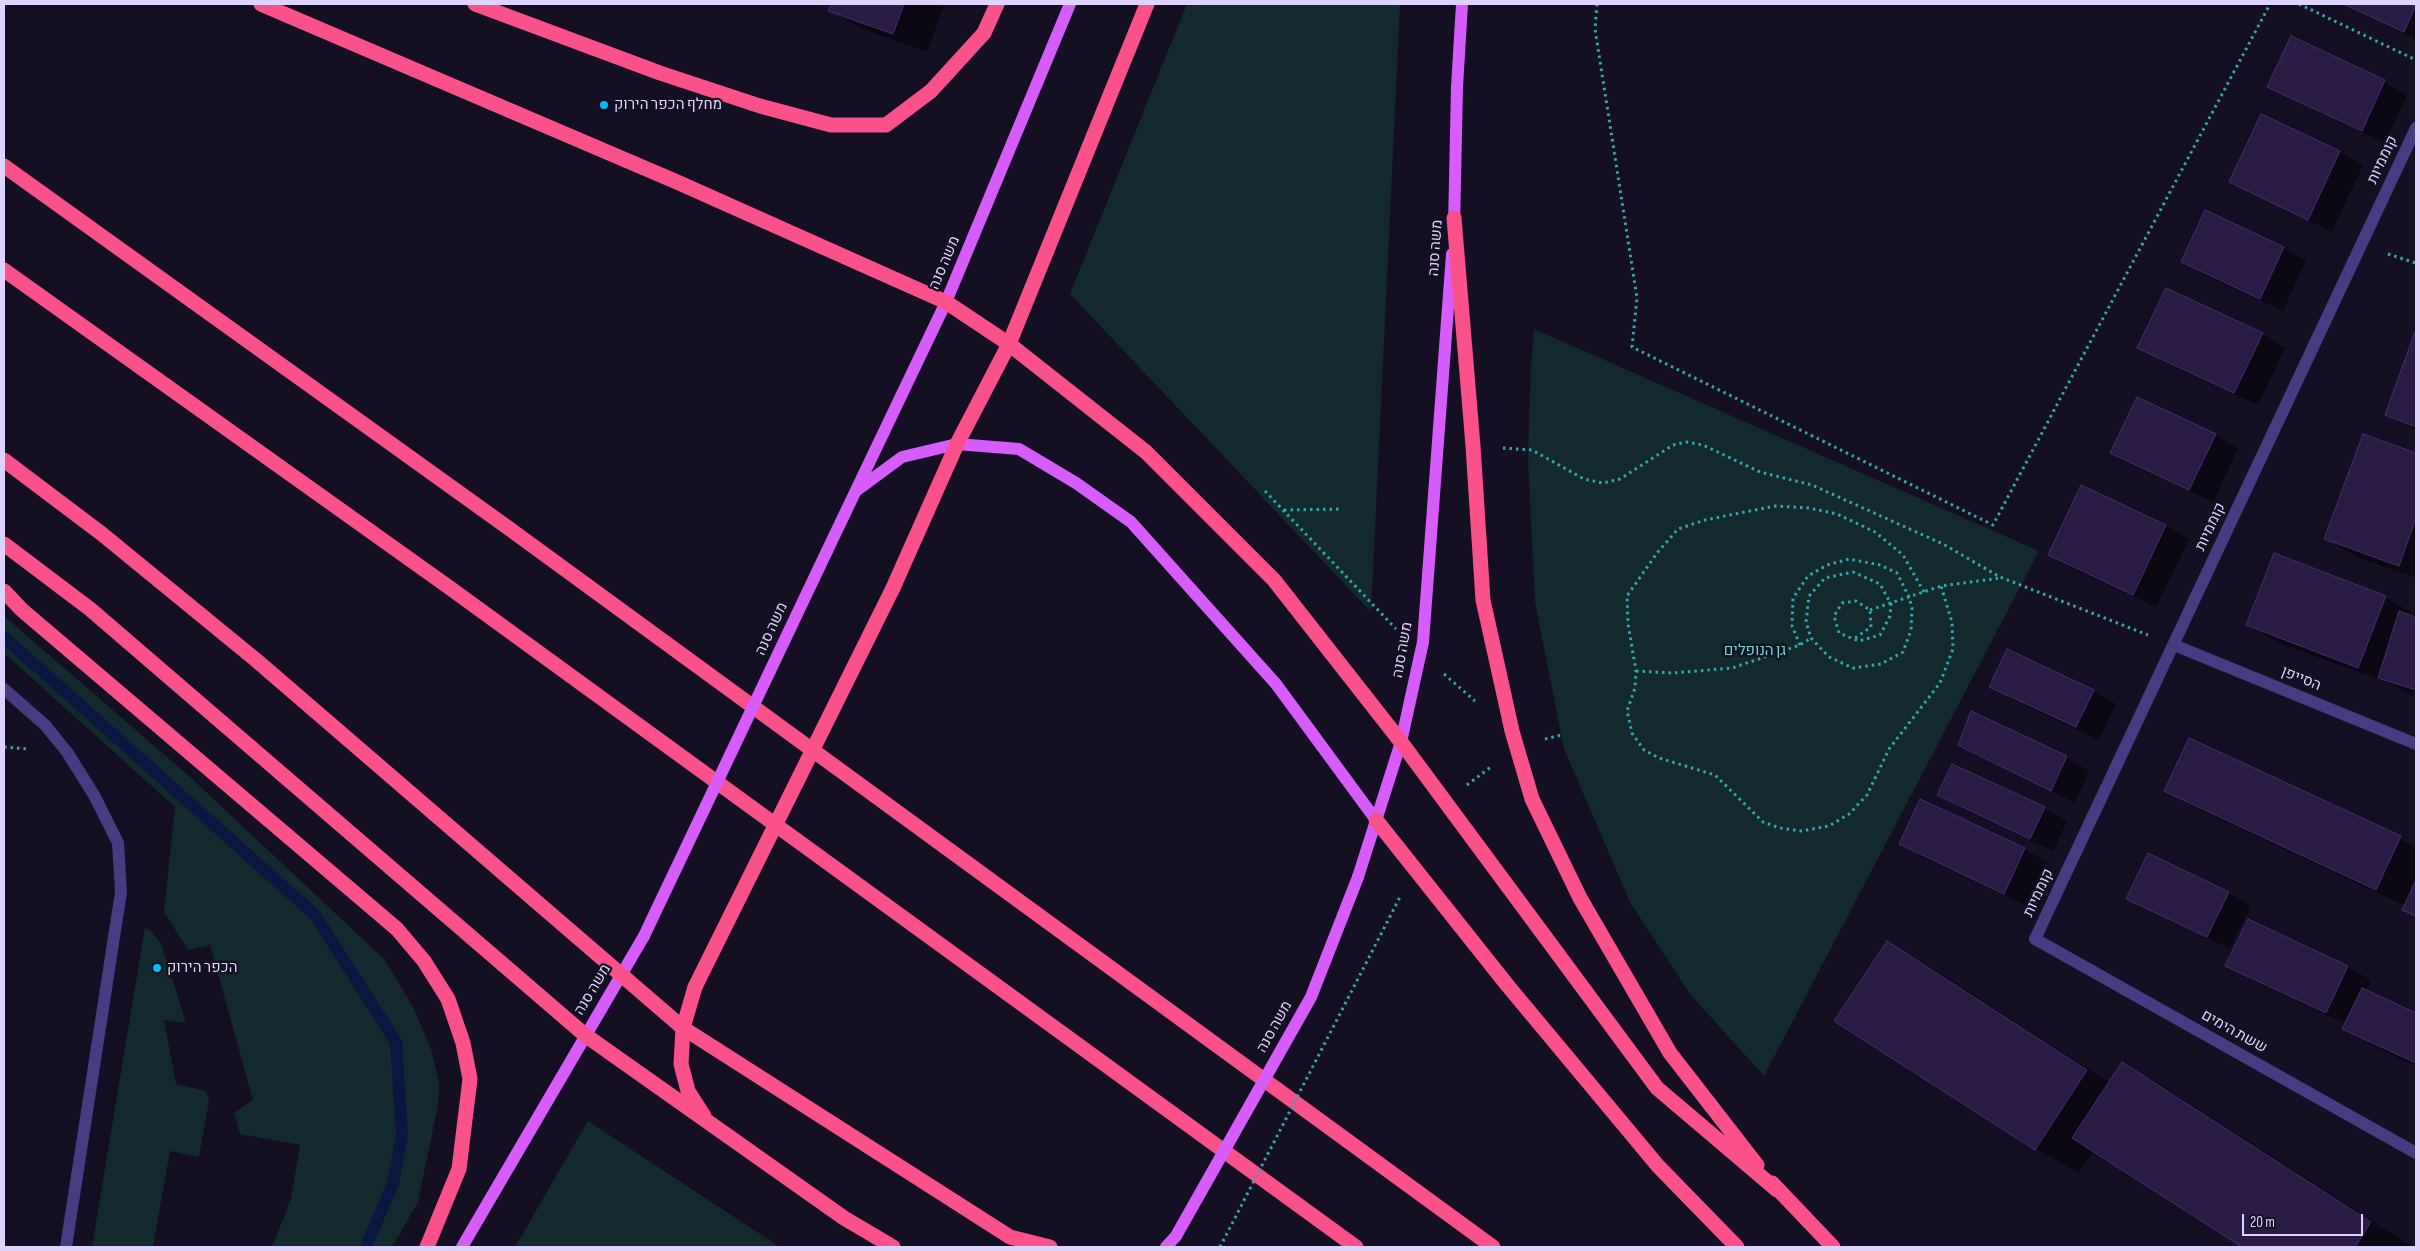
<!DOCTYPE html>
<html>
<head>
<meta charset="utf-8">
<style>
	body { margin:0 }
	#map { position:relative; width:2420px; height:1251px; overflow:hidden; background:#150f24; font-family:"Sofia Sans Condensed",sans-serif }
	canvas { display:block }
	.frame { position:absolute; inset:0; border:5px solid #ded3fe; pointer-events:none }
	.scale { position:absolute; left:2242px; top:1214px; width:121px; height:22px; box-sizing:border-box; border:2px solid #ded3fe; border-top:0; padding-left:6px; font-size:15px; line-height:18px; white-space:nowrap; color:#ded3fe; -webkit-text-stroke:4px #150f24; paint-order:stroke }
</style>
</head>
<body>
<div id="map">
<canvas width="2420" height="1251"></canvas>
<div class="frame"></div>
<div class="scale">20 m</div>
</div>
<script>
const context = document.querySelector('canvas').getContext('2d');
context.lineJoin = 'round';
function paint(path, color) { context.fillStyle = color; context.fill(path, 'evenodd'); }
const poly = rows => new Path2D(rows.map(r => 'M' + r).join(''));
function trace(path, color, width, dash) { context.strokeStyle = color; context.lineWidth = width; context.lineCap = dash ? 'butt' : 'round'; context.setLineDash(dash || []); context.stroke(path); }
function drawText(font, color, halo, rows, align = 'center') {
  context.font = font + ' "Sofia Sans Condensed",Heebo,sans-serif'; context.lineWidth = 4.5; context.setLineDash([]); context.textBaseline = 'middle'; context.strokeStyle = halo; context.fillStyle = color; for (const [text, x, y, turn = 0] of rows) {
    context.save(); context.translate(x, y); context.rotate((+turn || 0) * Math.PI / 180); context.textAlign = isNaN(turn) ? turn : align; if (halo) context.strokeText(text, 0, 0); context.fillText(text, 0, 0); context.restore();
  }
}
const green = poly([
	[1187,4,1400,4,1371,612,1070,294],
	[1534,329,2039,551,1764,1076,1690,994,1630,902,1564,749,1535,602,1528,458,1531,365],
	[4,616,189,776,385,960,414,1009,431,1049,439,1083,438,1105,418,1202,392,1247,272,1247,291,1199,300,1145,240,1134,234,1113,253,1100,210,945,188,950,164,912,175,807,4,653],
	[145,928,151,931,161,943,186,1023,164,1020,176,1084,206,1091,209,1101,199,1157,170,1151,153,1247,92,1247],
	[588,1121,780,1247,515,1247]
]);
const shadow = poly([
	[832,4,945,4,927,52,863,29,830,10],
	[2341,4,2416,4,2416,39],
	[2291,38,2384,82,2407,95,2385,143,2292,99,2269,86],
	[2261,116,2340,152,2363,165,2332,232,2230,181],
	[2283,248,2306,261,2283,311,2205,275,2182,262],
	[2166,290,2263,334,2285,348,2258,405,2162,361,2139,348],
	[2416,333,2416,430,2387,415],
	[2216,435,2238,448,2213,502,2135,466,2112,453],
	[2363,435,2416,454,2416,578,2359,558,2326,539],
	[2082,487,2166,526,2189,539,2156,607,2072,568,2050,555],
	[2385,597,2416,615,2416,698,2392,684,2281,644,2247,625],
	[1991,687,2093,691,2116,704,2099,740,2013,700],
	[2189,739,2416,847,2416,916,2404,909,2405,906,2199,809,2165,790],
	[1960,744,2066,757,2089,771,2075,803],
	[1939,795,2044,808,2067,821,2053,851,1962,808],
	[1900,844,2024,849,2047,862,2027,906,1923,857],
	[2228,893,2251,906,2230,949,2127,898],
	[2248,921,2348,967,2371,980,2366,991,2416,1015,2416,1066,2377,1048,2344,1028,2346,1024,2250,979,2227,966],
	[1887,942,1930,967,2110,1083,2122,1063,2165,1088,2413,1247,2244,1247,2093,1151,2079,1173,2036,1149,1836,1020]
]);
const stream = poly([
	[4,637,315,915,396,1042,402,1136,393,1183,366,1247]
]);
const building = poly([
	[831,4,904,4,893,34,828,11,831,4],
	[2343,4,2416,4,2416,5,2404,32,2343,4],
	[2291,36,2385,80,2362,131,2267,87,2291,36],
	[2261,114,2340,151,2308,220,2229,182,2261,114],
	[2205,210,2284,247,2260,299,2181,262,2205,210],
	[2166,288,2263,333,2234,393,2137,348,2166,288],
	[2416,329,2416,427,2385,415,2416,329],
	[2137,397,2216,434,2189,490,2110,453,2137,397],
	[2363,434,2416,453,2416,518,2399,566,2324,539,2363,434],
	[2081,485,2166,525,2133,595,2048,555,2081,485],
	[2274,553,2386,596,2358,668,2246,625,2274,553],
	[2399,611,2416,617,2416,690,2378,678,2399,611],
	[2007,649,2094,690,2076,727,1989,687,2007,649],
	[1971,711,2067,756,2051,791,1958,745,1971,711],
	[2189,738,2401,836,2376,890,2164,791,2189,738],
	[1952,764,2045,807,2030,839,1937,795,1952,764],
	[1920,799,2025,848,2004,894,1899,844,1920,799],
	[2148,853,2229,892,2207,937,2126,899,2148,853],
	[2416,880,2416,916,2402,910,2416,880],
	[2248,919,2348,966,2326,1013,2225,966,2248,919],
	[1887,941,2087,1070,2035,1150,1834,1021,1887,941],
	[2362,988,2416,1013,2416,1063,2342,1029,2362,988],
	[2122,1062,2371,1222,2355,1247,2242,1247,2072,1138,2122,1062]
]);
const path = poly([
	[1597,4,1595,29,1637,298,1632,347,1993,525,2270,4],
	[2299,4,2416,60],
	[2388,254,2416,263],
	[1503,448,1532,450,1584,479,1603,483,1620,479,1673,445,1686,442,1703,445,1760,472,1812,485,1943,544,2000,577,2148,635],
	[1265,491,1396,629],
	[1284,510,1341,509],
	[1924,592,1903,555,1875,532,1837,514,1809,508,1775,506,1705,520,1678,529,1657,553,1627,596,1628,624,1636,671,1635,688,1627,711,1632,733,1644,750,1659,758,1715,775,1763,822,1780,828,1801,831,1829,826,1849,814,1867,795,1889,749,1940,683,1953,649,1952,622,1941,586],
	[1870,610,1941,586,2000,578],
	[1800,645,1792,626,1793,598,1808,576,1827,565,1849,559,1880,565,1897,573,1909,597,1912,608,1911,630,1903,652,1881,664,1853,668,1829,657,1811,638,1806,622,1809,596,1825,578,1853,572,1880,584,1891,604,1890,616,1880,635,1859,641,1839,633,1834,616,1842,603,1856,601,1870,610,1871,627,1855,638],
	[1636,671,1673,673,1732,668,1800,645,1811,638],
	[1444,674,1475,701],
	[1545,739,1561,735],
	[4,747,28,749],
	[1467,785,1492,766]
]);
const minor = poly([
	[2416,128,2035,939,2416,1153],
	[2174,645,2416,744],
	[4,689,45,725,67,752,94,795,118,843,121,892,66,1247]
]);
const major = poly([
	[1454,227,1457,87,1462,4],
	[856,491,902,457,957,444,1019,449,1076,483,1131,522,1276,684,1376,820],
	[827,551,946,302,1070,4],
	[1358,877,1401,742,1423,642,1452,254],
	[462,1247,644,936],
	[1166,1247,1176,1236]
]);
const highway = poly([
	[261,4,677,182,946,302,1009,344,1146,452,1274,580,1401,742,1657,1088,1777,1190],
	[475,4,660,73,760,106,831,125,886,125,931,91,984,33,997,4],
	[4,166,507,527,1493,1247],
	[1454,218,1473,446,1483,600,1512,731,1532,799,1580,898,1670,1053,1757,1165],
	[4,270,450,588,1356,1247],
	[4,460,102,534,256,660,683,1028,1010,1237,1050,1247],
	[4,544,90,609,585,1035,844,1218,893,1247],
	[893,588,957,444,1009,344,1147,4],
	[4,591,22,610,397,929,424,961,448,999,463,1043,470,1079,459,1169,427,1247],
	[1376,820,1508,986,1658,1166,1737,1247],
	[695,987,683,1028,681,1064,688,1091,704,1116],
	[1772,1183,1833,1247]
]);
const pathBridge = poly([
	[1220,1247,1400,897]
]);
const majorBridge = poly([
	[644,936,827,551],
	[1176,1236,1311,997,1358,877]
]);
const highwayBridge = poly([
	[695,987,893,588]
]);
const markers = [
	[604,105,5,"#07bcf6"],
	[157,968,5,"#07bcf6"]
];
const poiNames = [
	["מחלף הכפר הירוק",614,105],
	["הכפר הירוק",167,968]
];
const streetNames = [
	["קוממיות",2383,160,-65],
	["משה סנה",1436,248,-86],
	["משה סנה",945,263,-67],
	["קוממיות",2211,527,-65],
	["משה סנה",772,629,-65],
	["משה סנה",1403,650,-80],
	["הסייפן",2301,679,22],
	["קוממיות",2039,893,-65],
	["משה סנה",593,990,-59],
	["משה סנה",1275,1027,-61],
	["ששת הימים",2234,1032,29]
];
const parkNames = [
	["גן הנופלים",1755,651]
];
paint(green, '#122a2d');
paint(shadow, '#0007');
trace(stream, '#0b1740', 12);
paint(building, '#291b44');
trace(building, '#442e6f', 1);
trace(path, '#32a8b2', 3, [2.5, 4]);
trace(minor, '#483b81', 12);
trace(major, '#d65dfb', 12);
trace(highway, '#fa518a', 15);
trace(pathBridge, '#32a8b2', 3, [2.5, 4]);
trace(majorBridge, '#d65dfb', 12);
trace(highwayBridge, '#fa518a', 15);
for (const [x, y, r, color] of markers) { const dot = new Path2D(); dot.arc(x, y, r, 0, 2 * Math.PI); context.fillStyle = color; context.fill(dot); trace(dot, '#150f24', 2); }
drawText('15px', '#ded3fe', '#150f24', poiNames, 'left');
drawText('15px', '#ded3fe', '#150f24', streetNames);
drawText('15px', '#60dccf', '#150f24', parkNames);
</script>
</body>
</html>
